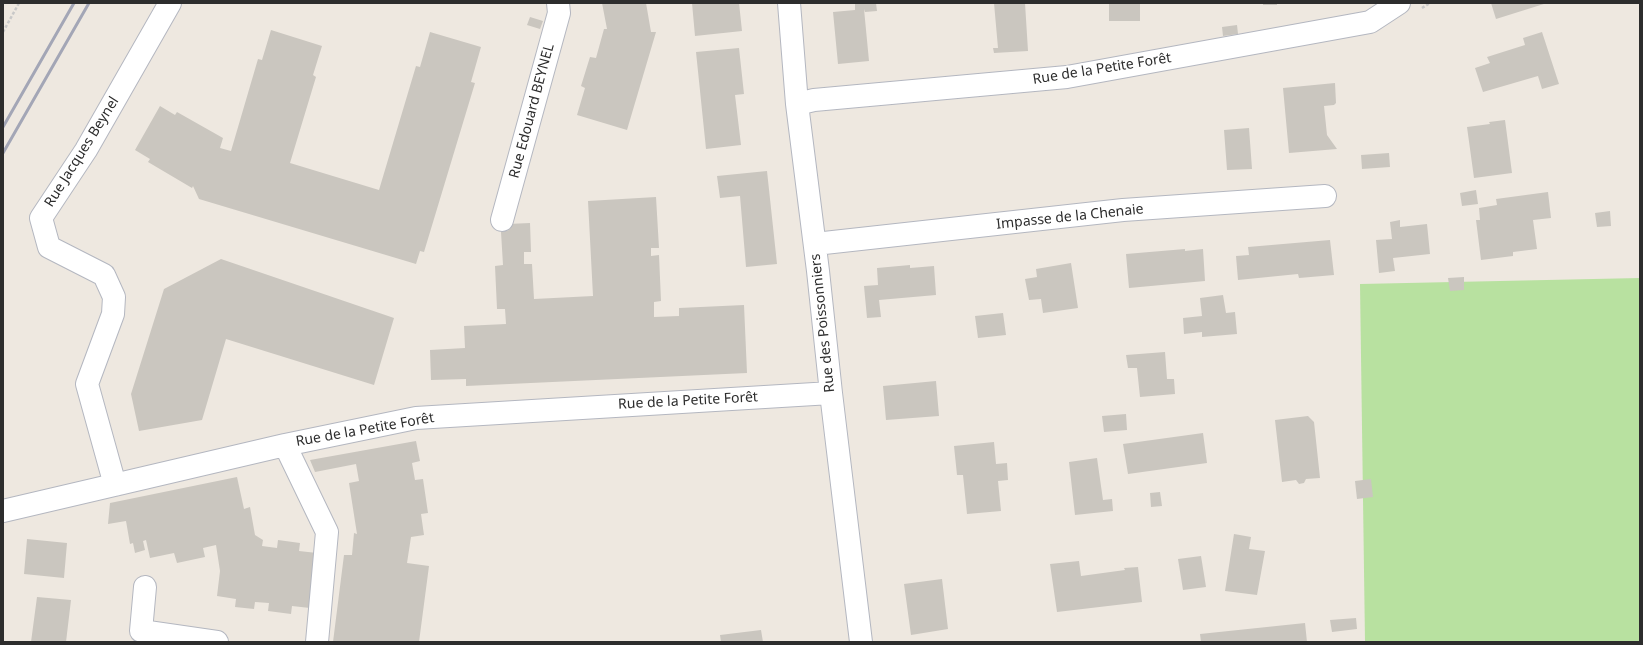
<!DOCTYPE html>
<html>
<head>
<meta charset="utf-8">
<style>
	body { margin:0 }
	#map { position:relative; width:1643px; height:645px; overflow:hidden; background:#eee8e0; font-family:"Noto Sans",sans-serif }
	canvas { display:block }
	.frame { position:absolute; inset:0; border:4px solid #2d2d2d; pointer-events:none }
</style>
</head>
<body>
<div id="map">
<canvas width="1643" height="645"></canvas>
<div class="frame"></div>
</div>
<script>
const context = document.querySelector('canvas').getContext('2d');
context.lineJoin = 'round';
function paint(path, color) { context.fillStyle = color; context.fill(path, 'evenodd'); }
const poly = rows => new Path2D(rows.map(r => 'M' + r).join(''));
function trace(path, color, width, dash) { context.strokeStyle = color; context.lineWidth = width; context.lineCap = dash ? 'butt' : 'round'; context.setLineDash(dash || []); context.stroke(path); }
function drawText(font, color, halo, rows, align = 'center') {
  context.font = font + ' "Noto Sans",sans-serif'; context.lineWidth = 4; context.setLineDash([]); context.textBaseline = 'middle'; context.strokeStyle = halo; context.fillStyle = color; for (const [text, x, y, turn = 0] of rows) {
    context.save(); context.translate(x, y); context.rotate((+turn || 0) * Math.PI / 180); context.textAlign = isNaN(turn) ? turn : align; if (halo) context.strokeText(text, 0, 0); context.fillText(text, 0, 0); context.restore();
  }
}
const green = poly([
	[1640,278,1640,642,1365,642,1360,284]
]);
const building = poly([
	[602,3,646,3,651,32,656,32,627,130,577,115,585,88,581,86,590,57,596,58,604,29,607,29],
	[692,3,739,3,742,31,695,36],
	[855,3,876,3,877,11,865,12,864,9,869,61,838,64,833,12,855,10],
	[994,3,1025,3,1028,51,994,53,993,48,998,48],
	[1109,3,1140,3,1140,21,1109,21],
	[1263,3,1277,3,1277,5,1263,5],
	[1491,3,1547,3,1496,19],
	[530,17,543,21,540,29,527,25],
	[1237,25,1238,34,1223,36,1222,27],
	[271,30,322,46,313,75,316,77,290,163,379,190,416,66,420,67,430,32,481,47,471,82,475,83,424,252,420,251,416,264,199,199,193,186,192,188,148,162,150,159,135,150,160,106,175,115,177,112,223,138,220,148,231,151,258,59,262,60],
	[1542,32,1559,84,1542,89,1538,76,1483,92,1475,68,1490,63,1487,57,1525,45,1523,38],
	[739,48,744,94,735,95,741,145,706,149,696,52],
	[1335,83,1336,103,1334,105,1324,106,1327,135,1337,149,1289,153,1283,88],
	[1505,120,1512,173,1474,178,1467,127,1490,124,1489,122],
	[1249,128,1252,169,1227,170,1224,130],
	[1389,153,1390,167,1362,169,1361,155],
	[767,171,777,264,746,267,740,196,720,198,717,176],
	[1476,190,1478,204,1462,206,1460,193],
	[1548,192,1551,218,1533,220,1537,249,1513,252,1513,256,1481,260,1476,220,1480,220,1479,208,1497,205,1496,199],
	[656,197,659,248,651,248,651,256,659,255,661,301,654,302,654,317,679,316,679,308,744,305,747,373,466,386,466,379,431,380,430,350,465,348,464,326,506,324,505,309,497,309,495,266,503,265,501,232,509,230,508,224,530,223,531,252,524,252,524,264,532,264,534,299,593,296,588,201],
	[1610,211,1611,226,1597,227,1595,213],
	[1400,220,1400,227,1427,224,1430,254,1393,258,1395,271,1379,273,1376,240,1392,239,1390,222],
	[1330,240,1334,275,1299,278,1298,274,1238,280,1236,256,1249,255,1248,247],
	[1185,249,1185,251,1203,249,1205,281,1129,288,1126,254],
	[221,259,394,318,374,385,226,339,202,420,139,431,131,394,164,289],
	[1071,263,1078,308,1043,313,1041,299,1029,300,1025,279,1037,277,1036,269],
	[910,265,910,268,934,266,936,295,879,300,881,317,867,318,864,286,878,285,877,268],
	[1464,277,1464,290,1450,291,1448,278],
	[1223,295,1226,313,1235,312,1237,334,1202,337,1202,332,1184,334,1183,318,1202,316,1200,298],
	[1003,313,1006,335,978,338,975,316],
	[1165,352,1167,379,1174,379,1175,394,1140,397,1137,368,1128,368,1126,355],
	[936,381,939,416,886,420,883,386],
	[1126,414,1127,430,1104,432,1102,416],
	[1308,416,1314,422,1320,478,1306,479,1304,483,1299,484,1296,480,1282,482,1275,420],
	[1203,433,1207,463,1128,474,1123,444],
	[416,441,420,461,412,463,415,480,423,479,428,513,421,514,424,535,411,537,407,563,429,566,419,642,333,642,344,555,352,555,354,533,357,534,349,483,359,481,356,464,315,472,310,460],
	[994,442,996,464,1007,463,1008,480,998,481,1001,511,967,514,963,475,957,475,954,446],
	[1097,458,1103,500,1112,499,1113,511,1075,515,1069,462],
	[237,477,244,509,250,507,255,535,263,540,262,546,277,548,278,540,300,543,299,551,317,553,310,608,292,606,291,614,268,611,269,603,255,602,254,609,235,607,236,599,217,596,220,571,216,545,203,548,205,557,177,563,174,553,150,558,146,540,143,541,145,550,135,553,133,543,130,544,126,521,108,524,110,503],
	[1371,479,1373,497,1357,499,1355,481],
	[1160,492,1162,506,1151,507,1150,493],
	[1234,534,1251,537,1249,549,1265,551,1257,595,1225,591],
	[27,539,67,543,64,578,24,574],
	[1201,556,1206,587,1183,590,1178,559],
	[1079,561,1081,576,1125,570,1124,568,1138,567,1142,602,1057,612,1050,564],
	[942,579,948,629,911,635,904,584],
	[37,597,71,600,66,642,31,642],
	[1356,618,1357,629,1332,632,1330,620],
	[1305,623,1307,642,1201,642,1200,634],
	[761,630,763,642,721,642,720,635]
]);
const path = poly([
	[1422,8,1430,3],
	[3,32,19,3]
]);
const minor = poly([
	[789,3,797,104,818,271,831,393,861,642],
	[797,104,814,100,1067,77,1370,22,1399,3],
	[502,220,559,13,558,3],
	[815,244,1123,210,1325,196],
	[285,445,327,532,317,642],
	[115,485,87,384,113,314,114,297,104,275,49,247,41,218,86,150,170,3],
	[3,511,285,445,416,418,831,393],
	[145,587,141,631,217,642]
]);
const rail = poly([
	[3,127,74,3],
	[3,153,89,3]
]);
const streetNames = [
	["Rue de la Petite Forêt",1102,69,-9],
	["Rue Edouard BEYNEL",532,111,-75],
	["Rue Jacques Beynel",82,152,-58],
	["Impasse de la Chenaie",1070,217,-6],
	["Rue des Poissonniers",823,323,-96],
	["Rue de la Petite Forêt",688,401,-3],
	["Rue de la Petite Forêt",365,430,-10]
];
paint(green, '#b8e1a0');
paint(building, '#cac6bf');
trace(minor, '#b4b7c0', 24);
trace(path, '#c8c8c8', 2.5, [3, 2]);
trace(minor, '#fff', 22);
trace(rail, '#a3a6b6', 3);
drawText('14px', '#2d2d2d', '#fff', streetNames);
</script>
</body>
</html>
